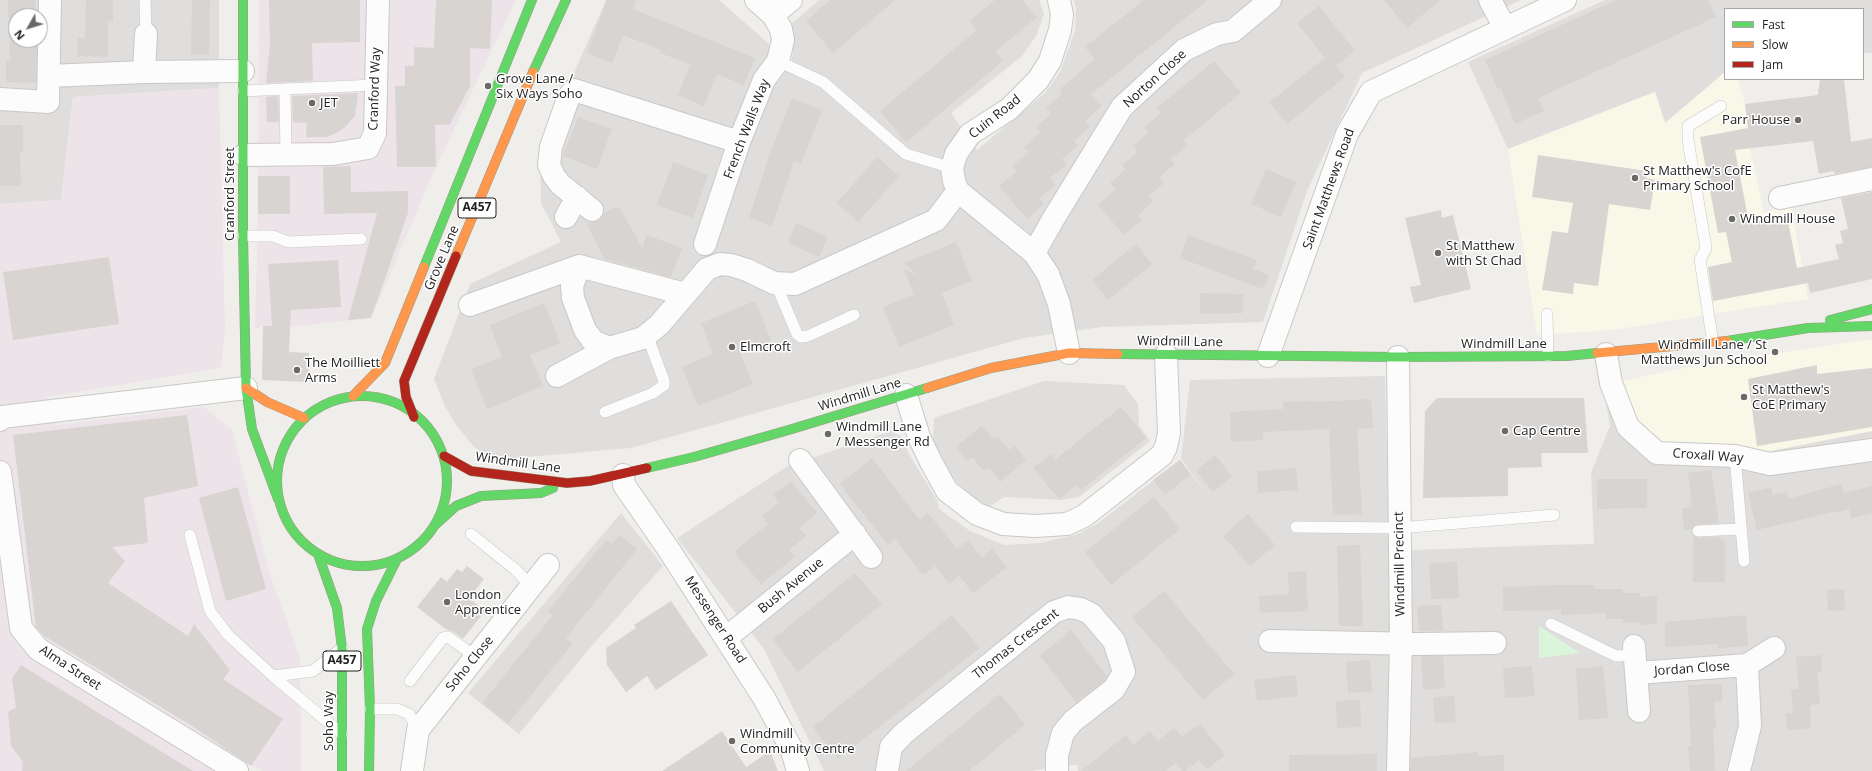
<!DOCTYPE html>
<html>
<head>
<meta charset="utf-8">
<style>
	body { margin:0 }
	#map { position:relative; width:1872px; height:771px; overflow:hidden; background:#f0eeeb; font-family:"Open Sans",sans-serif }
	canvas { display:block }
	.legend { position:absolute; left:1724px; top:8px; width:140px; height:72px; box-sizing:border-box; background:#fff; border:1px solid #a7a7a7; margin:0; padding:5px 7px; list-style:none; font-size:12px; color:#222 }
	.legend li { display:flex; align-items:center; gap:8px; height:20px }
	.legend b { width:20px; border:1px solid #a7a7a7 }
	.north { position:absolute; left:8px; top:8px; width:40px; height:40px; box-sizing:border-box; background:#fff; border:1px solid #a7a7a7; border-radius:50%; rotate:231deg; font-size:11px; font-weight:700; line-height:16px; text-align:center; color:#222 }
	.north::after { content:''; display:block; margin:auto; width:14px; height:18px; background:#6a6968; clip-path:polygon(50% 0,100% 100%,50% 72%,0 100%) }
</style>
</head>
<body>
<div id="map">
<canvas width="1872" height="771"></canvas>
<ul class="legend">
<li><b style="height:5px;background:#63d668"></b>Fast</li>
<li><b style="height:5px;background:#ff974d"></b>Slow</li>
<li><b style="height:5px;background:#b3261e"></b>Jam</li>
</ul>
<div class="north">N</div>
</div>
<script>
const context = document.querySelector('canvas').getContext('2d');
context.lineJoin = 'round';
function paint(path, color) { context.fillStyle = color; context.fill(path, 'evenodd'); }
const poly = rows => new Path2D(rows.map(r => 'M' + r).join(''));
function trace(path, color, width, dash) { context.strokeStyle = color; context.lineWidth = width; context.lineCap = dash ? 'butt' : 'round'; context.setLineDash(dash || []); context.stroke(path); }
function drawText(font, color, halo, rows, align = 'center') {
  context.font = font + ' "Open Sans",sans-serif'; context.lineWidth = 3; context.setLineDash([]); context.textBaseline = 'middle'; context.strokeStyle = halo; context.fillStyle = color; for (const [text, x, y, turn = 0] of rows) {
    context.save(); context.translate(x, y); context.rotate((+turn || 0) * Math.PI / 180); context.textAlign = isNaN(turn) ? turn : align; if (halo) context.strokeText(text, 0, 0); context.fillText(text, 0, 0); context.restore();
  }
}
const residential = poly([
	[0,0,219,0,219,88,73,97,61,200,0,204],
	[16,16,40,16,40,40,16,40],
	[606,0,719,0,768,43,771,53,752,82,717,168,736,177,769,90,783,72,791,65,793,52,790,33,791,24,819,0,1039,0,1044,14,1036,36,1022,56,951,113,977,150,1045,93,1060,72,1075,31,1076,9,1074,0,1521,0,1362,73,1307,191,1263,322,1102,327,1024,338,631,448,492,460,473,446,454,422,445,406,434,379,470,284,561,242,541,203,540,150],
	[1605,0,1872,0,1872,53,1863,53,1863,9,1725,9,1725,72,1665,124,1655,92,1508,149,1468,62],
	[1872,341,1872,771,1078,771,1078,765,1062,765,1032,771,824,771,764,649,677,538,788,466,891,431,901,436,910,456,937,500,939,509,970,531,1004,545,1040,543,1075,535,1097,524,1180,460,1214,503,1181,459,1190,380,1385,376,1389,551,1547,545,1594,544,1591,473,1610,426,1603,384],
	[1044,381,1124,385,1138,404,1139,426,1150,441,1079,497,1061,500,1004,497,989,507,971,497,954,479,933,441,934,418],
	[621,513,663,566,589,649,519,734,468,693]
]);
const industrial = poly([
	[259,0,516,0,436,167,371,318,290,327,263,326,255,329,258,214],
	[219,88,225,329,221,368,47,397,56,425,204,407,232,430,268,569,300,657,301,771,262,771,233,753,224,771,0,771,0,204,61,200,73,97]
]);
const education = poly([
	[1725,72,1725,79,1738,79,1745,104,1750,149,1764,212,1791,206,1808,299,1612,330,1537,335,1508,149,1655,92,1665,123],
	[1872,339,1872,431,1756,454,1657,448,1634,427,1611,383,1704,364]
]);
const park = poly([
	[1539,626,1580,653,1539,658]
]);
const building = poly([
	[8,0,36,0,35,16,16,16,16,40,37,40,36,83,6,82,6,61,10,62],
	[86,0,113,0,113,21,108,21,108,57,77,56,78,38,85,38],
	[192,0,210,0,209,55,191,54],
	[269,0,360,0,360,42,312,43,313,81,266,83,270,45],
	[436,0,492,0,490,49,470,48,470,86,450,124,435,125,436,167,397,167,395,86,405,86,405,66,414,66,414,47,434,48],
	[607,0,636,0,633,9,755,58,744,85,717,74,704,106,678,95,690,64,660,53,661,50,623,35,612,63,587,53],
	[830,0,895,0,833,53,806,21],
	[995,0,1022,0,1037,17,995,52,1003,61,906,142,880,111,977,30,970,21],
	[1144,0,1208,0,1091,94,1102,106,1085,121,1090,127,1074,141,1078,146,1062,159,1067,164,1050,178,1056,185,1039,198,1044,204,1027,219,999,186,1017,171,1012,166,1029,152,1024,147,1040,133,1036,127,1051,114,1046,108,1062,94,1059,90,1095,59,1085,47],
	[1384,0,1440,0,1407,28],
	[1616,0,1708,0,1716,17,1538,98,1544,111,1515,124,1501,88,1498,90,1485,60],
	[1319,6,1355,51,1336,66,1345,77,1287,124,1270,102,1325,58,1297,23],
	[1214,61,1241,93,1184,140,1187,145,1171,159,1175,164,1159,177,1164,183,1149,196,1153,202,1138,215,1142,220,1124,235,1098,205,1116,189,1110,183,1126,169,1122,165,1138,152,1133,146,1148,133,1144,127,1161,113,1157,108],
	[1820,79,1844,79,1851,142,1872,138,1872,167,1835,174,1834,171,1819,174,1813,141,1735,150,1749,223,1787,216,1797,268,1839,259,1835,245,1843,243,1840,231,1848,229,1841,198,1872,192,1872,279,1810,293,1808,283,1713,301,1708,267,1732,262,1726,232,1718,233,1700,137,1748,128,1745,104,1818,95],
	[358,93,355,116,342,130,327,137,306,137,307,123,293,122,292,96],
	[278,96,279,122,267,122,266,97],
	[792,98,822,110,801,164,794,161,772,226,749,218,770,153],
	[578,117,612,129,597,169,563,156],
	[0,125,23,125,23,152,20,152,21,186,0,186],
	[1538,155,1647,171,1646,178,1655,180,1650,210,1609,204,1598,286,1574,283,1573,294,1542,290,1552,231,1568,233,1573,203,1532,197],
	[877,157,899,176,858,222,837,203],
	[673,162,708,175,693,218,657,205],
	[351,166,351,192,408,191,408,213,371,318,348,320,377,213,324,214,323,167],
	[1266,169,1296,182,1281,217,1251,204],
	[258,176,290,176,290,214,258,214],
	[613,208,620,208,642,248,647,235,682,248,671,277,604,259,587,224,597,221,604,214],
	[1441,210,1442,218,1453,215,1471,289,1414,303,1410,287,1421,285,1405,218],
	[796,223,828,237,819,257,788,243],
	[1188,235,1257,260,1253,269,1269,275,1263,289,1180,258],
	[956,242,972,281,942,293,954,325,899,347,883,307,914,295,904,269,917,275,904,263],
	[1136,244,1152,264,1108,300,1092,280],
	[109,257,119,324,13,340,3,272],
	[338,260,341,307,291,310,289,352,309,353,308,382,262,380,263,326,272,326,268,264],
	[1200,293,1243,294,1243,313,1200,314],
	[755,301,771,340,740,352,753,384,698,406,682,367,713,354,701,323],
	[544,303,560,343,530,355,543,386,487,409,471,369,502,357,490,325],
	[1817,365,1817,374,1872,368,1872,427,1757,446,1748,379],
	[1437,398,1584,398,1588,453,1541,453,1542,467,1508,468,1508,496,1423,498,1425,411],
	[1371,399,1373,428,1357,429,1362,514,1333,515,1329,429,1263,432,1263,440,1231,442,1230,412,1283,409,1283,402,1316,401,1316,402],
	[1121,407,1146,438,1081,490,1077,485,1059,499,1033,468,1051,454,1056,459],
	[187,415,198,486,144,498,148,543,112,547,125,561,108,583,188,636,194,624,230,670,223,679,283,719,251,766,192,726,44,636,36,627,13,435],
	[981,426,994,439,997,436,1010,450,1015,446,1026,460,1000,482,989,467,984,471,972,457,967,461,956,447],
	[1215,455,1232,477,1213,492,1196,471],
	[872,458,920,520,928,513,957,549,968,540,982,558,992,549,1007,567,973,593,959,575,949,584,935,566,923,575,895,539,888,545,840,484],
	[1180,460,1191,474,1165,495,1153,480],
	[1296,468,1298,490,1258,493,1257,471],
	[1711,470,1719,523,1697,524,1692,529,1684,530,1682,508,1692,507,1688,473],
	[1597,479,1647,479,1647,508,1597,509],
	[791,481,817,513,799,528,806,536,789,550,795,557,761,584,734,552,768,524,762,516,779,502,773,495],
	[1841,484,1844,493,1872,486,1872,513,1851,518,1849,509,1833,513,1833,512,1757,530,1748,493,1771,487,1773,495,1787,492,1788,499],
	[238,487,266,589,226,601,199,498],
	[1154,497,1180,529,1111,585,1085,552],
	[1248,514,1275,545,1250,566,1223,536],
	[619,535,637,549,566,638,572,644,508,724,482,703,553,615,548,611,606,540,612,544],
	[1693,535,1698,538,1720,537,1721,541,1725,541,1725,582,1693,582],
	[1360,545,1363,626,1339,626,1337,546],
	[1457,562,1459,598,1431,599,1429,563],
	[467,566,484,579,469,598,485,611,463,639,452,631,447,630,417,607,441,577,447,582,457,569,462,572],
	[1306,571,1308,611,1260,613,1259,596,1289,594,1288,572],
	[855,573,882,604,798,672,773,639],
	[1561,585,1594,585,1594,589,1623,589,1623,593,1640,593,1640,597,1657,596,1657,624,1641,625,1640,622,1623,623,1623,619,1606,619,1606,613,1561,615,1561,610,1503,611,1503,587],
	[1844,589,1845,610,1828,611,1827,590],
	[1164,591,1234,674,1203,700,1132,617],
	[671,601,708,655,656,690,647,676,626,692,607,665,606,648,636,628,634,625],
	[1441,605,1443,631,1419,631,1417,606],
	[952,615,980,648,838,759,813,727],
	[1746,615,1748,646,1718,648,1718,644,1665,647,1665,622],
	[1071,630,1107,676,1104,681,1076,702,1040,656],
	[1821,655,1822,671,1817,672,1820,704,1810,705,1811,728,1787,730,1786,713,1793,713,1791,690,1799,689,1796,657],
	[1421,656,1443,656,1445,688,1423,690],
	[1370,660,1372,692,1348,693,1346,662],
	[21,665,193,771,22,771,23,762,11,746,8,712,16,708,12,679],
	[1532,666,1535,696,1505,698,1503,668],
	[1603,666,1608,718,1579,720,1576,669],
	[1296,675,1298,696,1257,701,1254,680],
	[1722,684,1722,702,1714,702,1716,729,1713,729,1715,771,1690,771,1688,746,1691,746,1688,685],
	[1000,694,1025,725,969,771,906,771],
	[1454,696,1456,722,1435,723,1433,697],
	[1360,700,1361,727,1337,728,1336,701],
	[1200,724,1225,755,1207,769,1199,760,1185,771,1182,771,1176,763,1165,771,1081,771,1126,735,1133,745,1150,731,1158,741,1174,728,1182,737],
	[722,731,746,767,770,751,778,771,662,771],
	[1478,752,1479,756,1504,755,1504,771,1410,771,1411,758],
	[1377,754,1377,771,1289,771,1289,755]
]);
const lane = poly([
	[145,0,146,34],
	[778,61,823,82,906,154,952,168],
	[285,89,376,85],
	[243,91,285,89,286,154],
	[243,236,273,236,288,242,361,239],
	[776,284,797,334,801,337,808,336,854,315],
	[1547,314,1548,356],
	[1713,343,1700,260,1706,248,1688,140,1688,126,1721,106],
	[605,412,653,393,664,385,664,381,647,335],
	[1735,456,1744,561],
	[1296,527,1399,528,1554,515],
	[1698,531,1740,529],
	[471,534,516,570,531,587],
	[190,535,210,611,228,635,273,676,342,734],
	[1551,624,1616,656,1635,655],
	[273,676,313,671,342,648],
	[410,681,443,638,448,637,476,657],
	[370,709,397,709,409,714,418,730]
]);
const street = poly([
	[1059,0,1062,15,1060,30,1050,61,1038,80,1009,109,970,134,956,154,952,168,954,181,958,191,1034,253,1048,274,1059,304,1069,353],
	[1490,0,1505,28],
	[773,15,791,0],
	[144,72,243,71],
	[49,76,144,72,146,34],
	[0,99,48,102,50,0],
	[244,155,333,154,368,148,375,133,378,0],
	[1780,198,1872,179],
	[592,210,560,184,554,176,549,165,551,147,569,96,574,90,739,142],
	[566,217,577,197],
	[705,244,739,142,764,80,778,61,783,40,781,29,773,15,756,0],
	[1034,253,1055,216,1122,107,1184,50,1217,34,1233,31,1270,0],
	[579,266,685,294],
	[470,305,579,266,572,286,573,298,585,330,593,341,609,348,643,338,659,325,707,269,720,264,731,265,747,270,774,283,795,284,936,220,958,191],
	[1606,354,1611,383,1628,427,1657,453,1735,456,1770,464,1872,450],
	[1268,356,1347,134,1371,92,1565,0],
	[1398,357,1401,643,1398,771],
	[557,376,609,348],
	[906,395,919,437,931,462,947,491,977,514,1003,524,1035,526,1067,524,1084,516,1162,455,1166,447,1169,433,1166,355],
	[0,420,2,417,246,388],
	[800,460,871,557],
	[0,472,21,628,38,649,237,771],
	[623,475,624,485,669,550,764,698,791,748,798,771],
	[726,638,855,534],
	[1270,641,1419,644,1495,643],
	[1634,646,1639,711],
	[1637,673,1747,665,1774,648],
	[412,771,418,730,548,565],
	[887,771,891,747,903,734,1054,612,1068,607,1081,609,1091,614,1114,641,1124,672,1114,689,1073,721,1063,733,1057,755,1057,771],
	[1739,771,1750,726,1747,665]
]);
const fast = poly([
	[243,0,243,236,246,388,252,429,278,499],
	[533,72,566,0],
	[424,267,532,0],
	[1830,320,1872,309],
	[1727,341,1808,328,1872,326],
	[1118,354,1398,357,1567,356,1597,353],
	'277 481a85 85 0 1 1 170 0a85 85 0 1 1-170 0Z',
	[647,468,694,457,792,429,927,388],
	[435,525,456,506,481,496,541,493,553,488],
	[318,554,337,608,342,648,342,771],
	[369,771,370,709,367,629,376,601,397,559]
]);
const slow = poly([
	[456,256,533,72],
	[1597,353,1727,341],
	[246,388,267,402,304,418],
	[927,388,991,368,1069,353,1118,354],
	[353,396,385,363,424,267]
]);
const jam = poly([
	[414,417,406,397,404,381,456,256],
	[444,456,471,471,567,483,590,481,647,468]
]);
const markers = [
	[488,86,4,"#6a6968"],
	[312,103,4,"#6a6968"],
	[1798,120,4,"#6a6968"],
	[1635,178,4,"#6a6968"],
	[1732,219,4,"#6a6968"],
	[1438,253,4,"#6a6968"],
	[732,347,4,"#6a6968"],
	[1775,352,4,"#6a6968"],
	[297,370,4,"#6a6968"],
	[1744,397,4,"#6a6968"],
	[1505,431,4,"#6a6968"],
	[828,434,4,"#6a6968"],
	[447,602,4,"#6a6968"],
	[732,741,4,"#6a6968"]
];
const shields = [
	[477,208,38],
	[342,661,38]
];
const shieldNames = [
	["A457",477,208],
	["A457",342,661]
];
const poiNames = [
	["Grove Lane /",496,79],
	["Six Ways Soho",496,94],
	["JET",320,103],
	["Parr House",1790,120,"right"],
	["St Matthew's CofE",1643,171],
	["Primary School",1643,186],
	["Windmill House",1740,219],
	["St Matthew",1446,246],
	["with St Chad",1446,261],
	["Windmill Lane / St",1767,345,"right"],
	["Matthews Jun School",1767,360,"right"],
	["Elmcroft",740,347],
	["The Moilliett",305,363],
	["Arms",305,378],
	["St Matthew's",1752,390],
	["CoE Primary",1752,405],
	["Windmill Lane",836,427],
	["/ Messenger Rd",836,442],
	["Cap Centre",1513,431],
	["London",455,595],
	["Apprentice",455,610],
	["Windmill",740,734],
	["Community Centre",740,749]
];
const streetNames = [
	["Norton Close",1155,79,-42],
	["Cranford Way",375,89,-88],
	["Cuin Road",995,117,-38],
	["French Walls Way",747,129,-69],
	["Saint Matthews Road",1329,189,-70],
	["Cranford Street",230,194,-90],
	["Grove Lane",442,258,-67],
	["Windmill Lane",1180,342,1],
	["Windmill Lane",1504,344],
	["Windmill Lane",860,395,-17],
	["Croxall Way",1708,456,4],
	["Windmill Lane",518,463,8],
	["Windmill Precinct",1400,564,-91],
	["Bush Avenue",791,586,-39],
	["Messenger Road",715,620,57],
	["Thomas Crescent",1016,644,-38],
	["Soho Close",470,664,-51],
	["Alma Street",70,668,33],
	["Jordan Close",1692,669,-4],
	["Soho Way",329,721,-90]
];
paint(residential, '#dfdedc');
paint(industrial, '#ede4e9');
paint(education, '#f8f7e8');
paint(park, '#daf5da');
paint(building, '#d7d4d2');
trace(lane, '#c9c8c7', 12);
trace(street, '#c9c8c7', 24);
trace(fast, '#999a82', 10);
trace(slow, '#999a82', 10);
trace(jam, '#999a82', 10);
trace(lane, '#fdfcfc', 11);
trace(street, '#fdfcfc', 22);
trace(fast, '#63d668', 9);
trace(slow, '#ff974d', 9);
trace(jam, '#b3261e', 9);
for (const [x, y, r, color] of markers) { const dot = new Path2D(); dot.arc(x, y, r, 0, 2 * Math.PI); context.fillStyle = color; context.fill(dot); trace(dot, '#fff', 1.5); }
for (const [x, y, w] of shields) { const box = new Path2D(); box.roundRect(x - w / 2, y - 10, w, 20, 3); context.fillStyle = '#fff'; context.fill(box); trace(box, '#222', 1); }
drawText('bold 12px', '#222', null, shieldNames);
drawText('13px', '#222', '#fff', poiNames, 'left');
drawText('13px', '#222', '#fff', streetNames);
</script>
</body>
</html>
